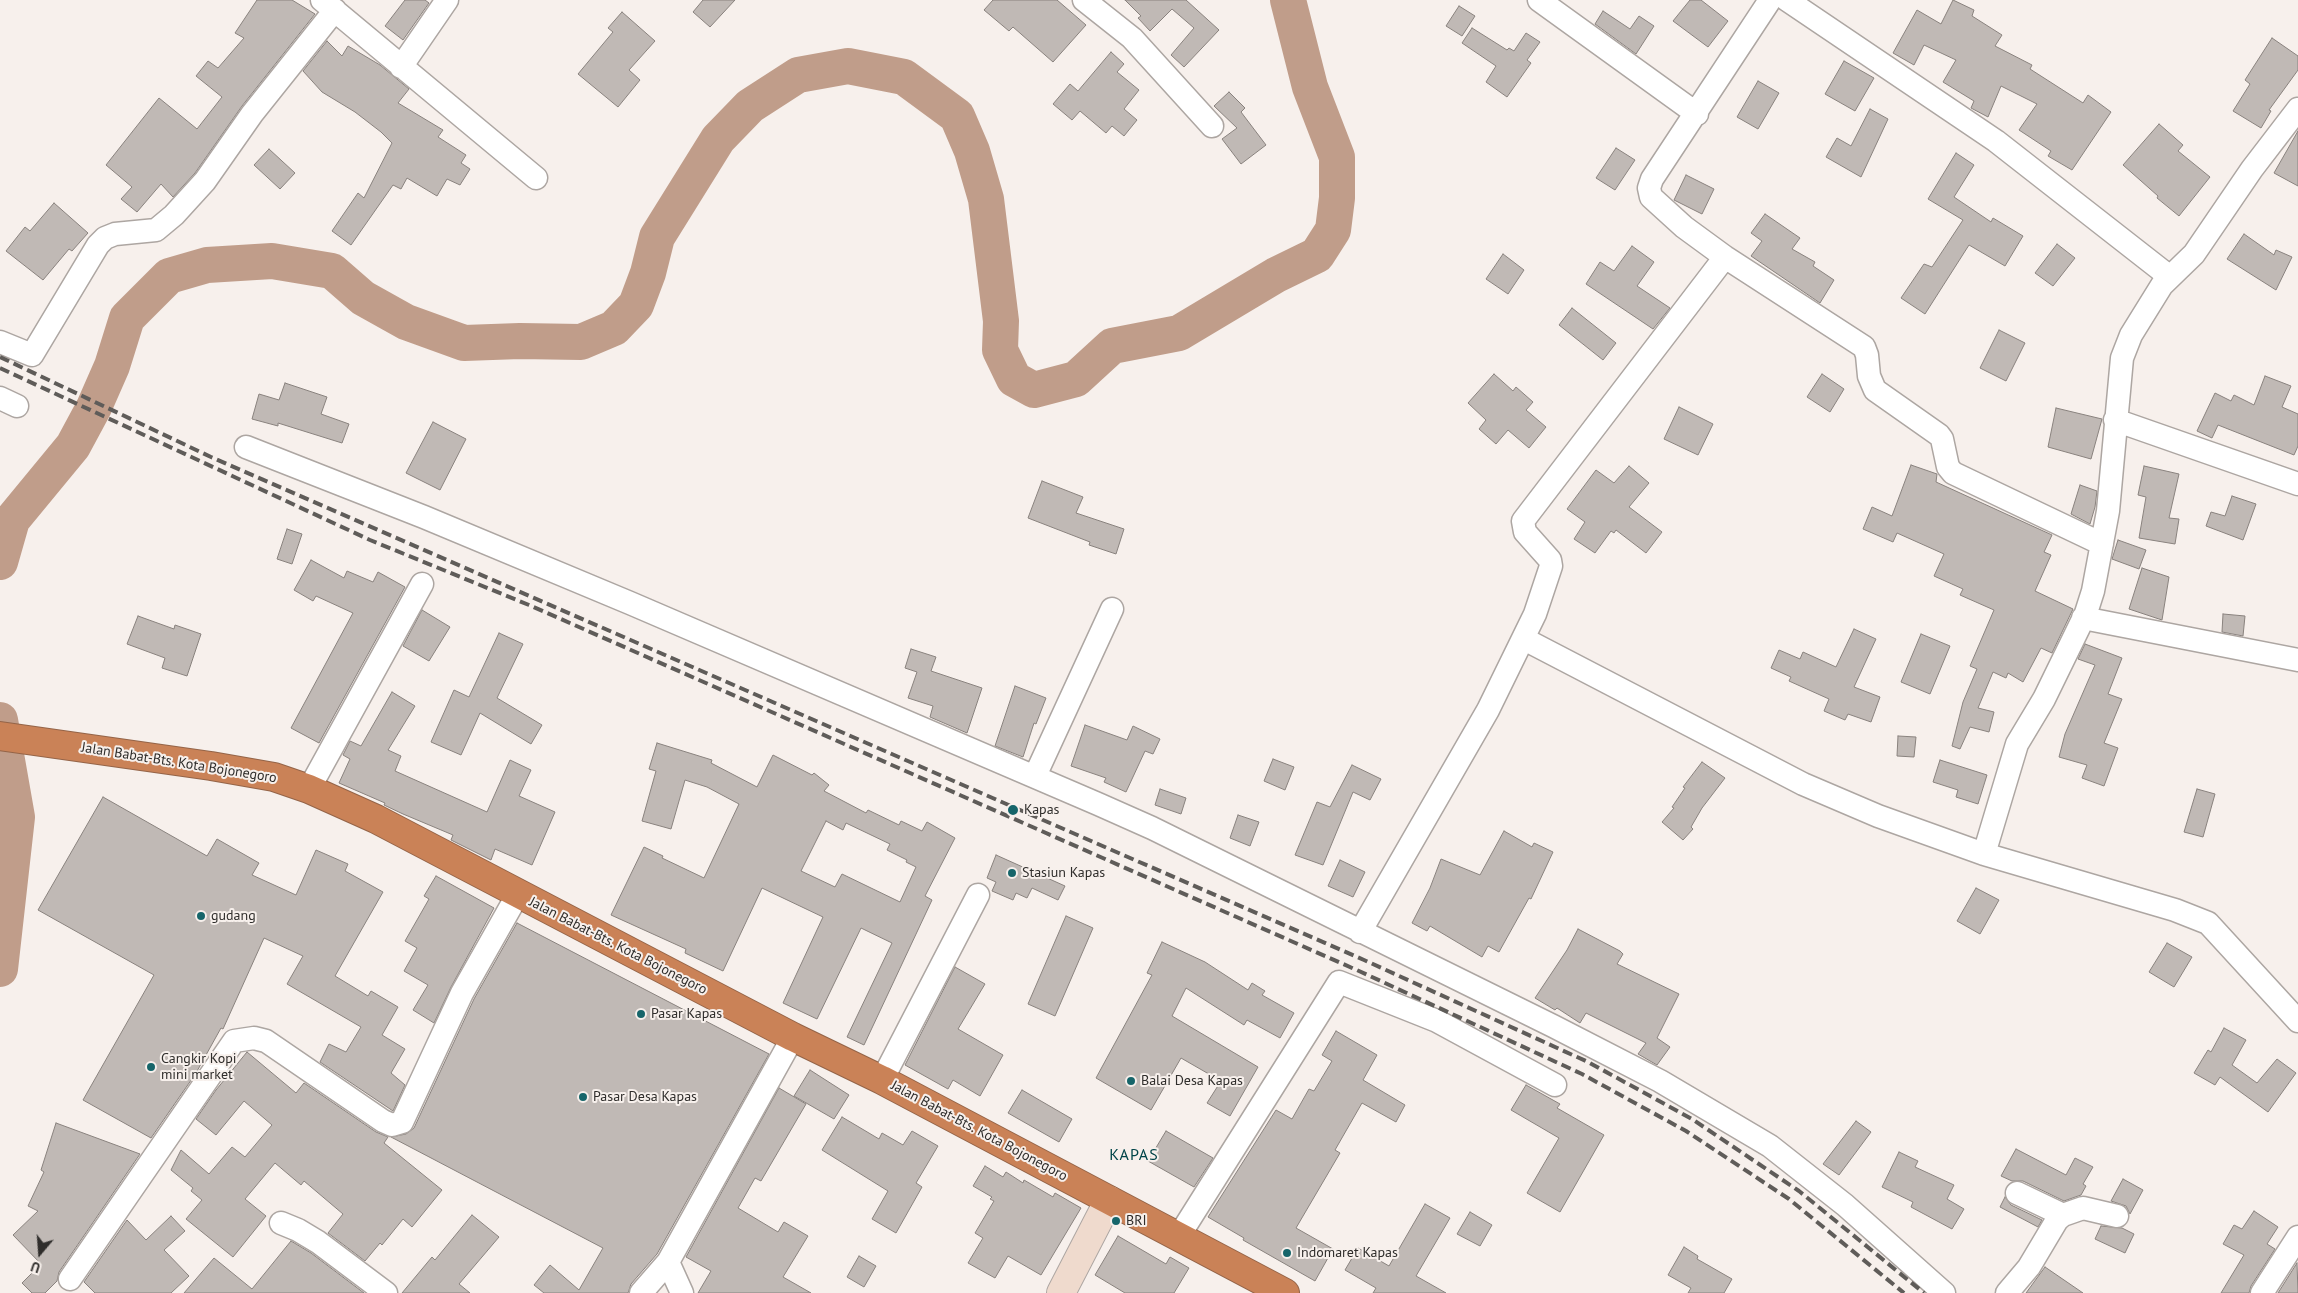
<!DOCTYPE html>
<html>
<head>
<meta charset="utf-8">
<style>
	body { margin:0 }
	#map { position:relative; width:2298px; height:1293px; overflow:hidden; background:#f7f0ec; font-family:"PT Sans",sans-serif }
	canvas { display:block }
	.north { position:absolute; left:15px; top:1228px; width:50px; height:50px; -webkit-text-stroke:4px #f7f0ec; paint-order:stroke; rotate:198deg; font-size:14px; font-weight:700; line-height:20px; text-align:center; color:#2f2d2b }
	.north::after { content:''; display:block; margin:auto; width:18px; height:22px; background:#2f2d2b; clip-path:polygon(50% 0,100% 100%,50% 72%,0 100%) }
</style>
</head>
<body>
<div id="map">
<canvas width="2298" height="1293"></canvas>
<div class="north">U</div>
</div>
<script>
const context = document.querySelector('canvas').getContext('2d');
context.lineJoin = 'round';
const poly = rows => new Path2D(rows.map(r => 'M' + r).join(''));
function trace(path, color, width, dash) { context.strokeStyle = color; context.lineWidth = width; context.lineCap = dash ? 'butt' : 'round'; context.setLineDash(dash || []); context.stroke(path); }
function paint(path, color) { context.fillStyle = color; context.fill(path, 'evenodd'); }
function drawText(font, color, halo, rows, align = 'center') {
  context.font = font + ' "PT Sans",sans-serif'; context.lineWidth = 4; context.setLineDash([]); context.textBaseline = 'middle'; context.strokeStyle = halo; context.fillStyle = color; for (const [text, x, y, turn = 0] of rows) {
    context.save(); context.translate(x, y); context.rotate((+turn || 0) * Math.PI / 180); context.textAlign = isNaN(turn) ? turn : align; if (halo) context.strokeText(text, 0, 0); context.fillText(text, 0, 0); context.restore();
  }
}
const river = poly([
	[0,562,12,520,73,446,94,407,112,366,127,318,169,276,207,265,272,261,332,271,363,298,406,322,464,343,520,341,581,342,614,328,636,305,648,273,657,237,718,139,750,106,798,75,848,66,904,77,957,116,972,151,986,199,1001,321,1000,350,1014,379,1034,390,1076,379,1112,346,1179,333,1276,275,1317,255,1333,230,1337,198,1337,157,1310,87,1288,0],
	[0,720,17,817,0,969]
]);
const building = poly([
	[257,0,292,0,315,14,242,106,195,173,173,197,161,184,137,212,121,199,132,187,106,165,159,98,197,129,222,97,196,76,208,61,218,68,244,38,235,33,257,0],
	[405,0,425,0,429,3,403,40,385,26,405,0],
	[703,0,735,0,710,27,693,12,703,0],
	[993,0,1057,0,1086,25,1053,62,1013,27,1009,31,984,10,993,0],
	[1125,0,1186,0,1219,30,1184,67,1171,55,1194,28,1172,9,1150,31,1138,18,1141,16,1125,0],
	[1690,0,1701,0,1728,21,1708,47,1673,21,1690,0],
	[1953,0,1974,10,1972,16,2002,35,1995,46,2032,65,2030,69,2083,103,2088,95,2111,112,2072,170,2048,156,2051,151,2019,130,2037,104,2001,86,1988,117,1971,108,1974,101,1943,82,1956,60,1924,45,1914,65,1893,53,1917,10,1941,24,1953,0],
	[1459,6,1475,16,1462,36,1446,26,1459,6],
	[1603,11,1630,29,1639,16,1654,26,1636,54,1595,24,1603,11],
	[622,12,655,41,629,70,640,80,618,107,578,74,613,32,608,28,622,12],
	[1472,28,1507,50,1509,48,1514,51,1526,33,1540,42,1527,60,1531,63,1507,97,1486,82,1496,66,1462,43,1472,28],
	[2272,38,2298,56,2298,70,2269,110,2271,111,2261,128,2233,111,2250,84,2245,80,2272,38],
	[327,41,342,56,348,46,380,65,409,89,398,103,443,130,438,137,466,155,461,163,470,169,460,185,447,179,437,196,407,178,401,189,393,185,351,245,332,231,358,193,364,198,392,143,381,132,355,112,322,92,303,71,327,41],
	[1111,52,1124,64,1117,72,1139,90,1124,109,1137,120,1124,136,1112,126,1106,133,1080,111,1072,120,1053,104,1070,84,1078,91,1111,52],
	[1844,61,1874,78,1855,111,1825,94,1844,61],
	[1758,81,1779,93,1758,129,1737,117,1758,81],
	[1229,92,1245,108,1241,112,1266,145,1241,164,1222,139,1237,128,1214,106,1229,92],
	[1870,109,1888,119,1861,177,1826,157,1837,138,1851,146,1870,109],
	[2159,124,2183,145,2178,151,2210,177,2179,216,2157,198,2158,196,2123,165,2159,124],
	[2298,131,2298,186,2274,173,2298,131],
	[1616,148,1635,160,1615,190,1596,178,1616,148],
	[269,149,295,173,280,189,254,165,269,149],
	[1956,153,1974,165,1954,197,1991,222,1993,218,2023,236,2005,266,1969,245,1925,314,1901,298,1924,264,1932,267,1963,220,1928,199,1956,153],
	[1686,175,1714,189,1702,214,1674,200,1686,175],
	[54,203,88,233,72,251,69,249,43,280,6,251,25,227,30,231,54,203],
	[1765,214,1800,238,1792,249,1815,262,1813,266,1834,280,1820,303,1751,256,1762,241,1751,233,1765,214],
	[2244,234,2274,255,2276,250,2292,257,2276,290,2227,259,2244,234],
	[2057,244,2075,258,2053,286,2035,273,2057,244],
	[1632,246,1654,262,1637,286,1670,308,1653,329,1586,284,1600,262,1614,271,1632,246],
	[1503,254,1524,270,1508,294,1486,279,1503,254],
	[1572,308,1616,343,1603,360,1559,325,1572,308],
	[1999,330,2025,343,2006,381,1980,368,1999,330],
	[1494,374,1513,391,1516,387,1533,402,1526,410,1546,427,1529,448,1508,430,1496,444,1479,429,1486,420,1468,403,1494,374],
	[1822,374,1844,389,1830,412,1807,397,1822,374],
	[2265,376,2291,386,2282,407,2298,414,2298,446,2294,455,2218,425,2212,438,2197,431,2215,393,2231,401,2234,395,2254,405,2265,376],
	[285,383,327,397,321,414,349,424,342,443,278,423,278,426,252,419,259,394,279,400,285,383],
	[1679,407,1713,424,1698,455,1664,439,1679,407],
	[2056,408,2102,419,2091,459,2048,447,2056,408],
	[433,422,466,439,440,490,406,473,433,422],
	[1911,465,1937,474,1936,482,2052,535,2044,552,2051,555,2035,591,2073,609,2052,653,2041,648,2023,682,2008,673,2006,678,1993,672,1978,708,1994,712,1989,732,1970,727,1960,749,1952,746,1963,702,1977,669,1970,666,1994,610,1960,595,1963,589,1934,576,1944,554,1897,533,1893,542,1863,529,1872,507,1892,516,1911,465],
	[1629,466,1649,483,1629,507,1662,532,1646,553,1616,530,1614,533,1611,531,1595,553,1574,539,1585,522,1567,509,1596,470,1614,483,1629,466],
	[2144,466,2179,474,2169,518,2179,519,2175,544,2139,538,2146,497,2138,495,2144,466],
	[1042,481,1083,497,1076,513,1124,529,1116,554,1089,545,1090,542,1028,518,1042,481],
	[2080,485,2097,491,2095,507,2090,524,2071,514,2080,485],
	[2232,496,2256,504,2243,540,2206,526,2211,512,2225,516,2232,496],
	[287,529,302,534,292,564,277,559,287,529],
	[2118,540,2146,550,2139,569,2112,559,2118,540],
	[311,560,344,578,347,571,373,582,378,572,405,587,319,743,291,728,353,613,316,596,313,601,294,590,311,560],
	[2142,568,2169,577,2162,620,2129,609,2142,568],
	[422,610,450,627,429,661,403,646,422,610],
	[2223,614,2245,616,2243,636,2222,632,2223,614],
	[138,616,174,629,175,625,201,634,187,676,162,668,165,658,127,644,138,616],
	[1854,629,1876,639,1854,687,1880,697,1871,722,1848,714,1845,720,1824,711,1829,699,1789,681,1791,677,1771,668,1779,650,1800,659,1803,652,1836,667,1854,629],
	[499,633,523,644,497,698,542,725,531,744,480,713,461,755,431,742,454,690,469,697,499,633],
	[1921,634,1950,646,1930,694,1901,682,1921,634],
	[2085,644,2122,658,2108,694,2122,699,2104,743,2118,748,2104,786,2082,778,2087,765,2059,757,2065,734,2095,665,2078,659,2085,644],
	[911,649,936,657,931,671,982,688,967,733,930,717,933,706,908,698,917,672,905,668,911,649],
	[1015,686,1046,698,1036,724,1034,723,1023,757,995,746,1015,686],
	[392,692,415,706,388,750,401,756,395,771,487,812,510,760,531,770,519,796,555,812,532,865,495,849,491,860,451,840,453,835,403,814,384,805,385,803,339,783,350,759,343,755,350,741,361,746,392,692],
	[1085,725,1127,740,1133,726,1160,739,1153,754,1145,751,1126,792,1104,782,1106,778,1071,766,1085,725],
	[1898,736,1916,737,1914,757,1897,756,1898,736],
	[657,743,712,760,711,763,757,787,773,755,812,775,814,773,829,785,824,791,866,813,868,810,899,825,901,821,922,831,927,822,955,838,925,896,932,900,864,1045,847,1037,892,943,861,928,817,1019,783,1003,823,917,762,888,723,971,685,953,686,949,611,915,644,847,663,856,662,858,704,878,739,804,707,787,685,780,671,829,642,821,656,771,649,769,657,743],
	[826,821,843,830,846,823,890,844,887,850,907,860,906,862,916,867,900,902,842,874,835,887,801,871,826,821],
	[1273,759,1294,767,1285,790,1264,781,1273,759],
	[1940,760,1987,775,1978,804,1956,797,1958,790,1933,782,1940,760],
	[1702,762,1725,778,1702,808,1691,827,1693,829,1683,840,1662,822,1674,808,1672,807,1685,788,1683,787,1702,762],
	[1352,765,1381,779,1370,800,1353,792,1323,865,1295,855,1317,802,1330,807,1352,765],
	[1160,789,1186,798,1181,814,1155,805,1160,789],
	[2197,789,2215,794,2203,837,2184,832,2197,789],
	[103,797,207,856,217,839,259,863,252,875,296,895,316,850,348,864,345,871,383,892,335,976,368,996,371,991,398,1007,382,1035,405,1049,391,1073,405,1085,393,1111,320,1062,329,1044,346,1052,361,1027,287,984,303,956,264,938,223,1029,221,1028,196,1073,151,1138,83,1100,154,975,38,910,103,797],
	[1238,815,1259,822,1250,846,1230,838,1238,815],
	[1504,831,1532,847,1534,843,1553,852,1531,899,1529,898,1499,952,1488,946,1482,957,1430,926,1427,931,1412,923,1430,888,1441,859,1480,875,1504,831],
	[996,855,1065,886,1058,900,1032,888,1027,898,1016,893,1013,900,992,891,996,882,987,878,996,855],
	[1340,860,1365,872,1353,897,1328,886,1340,860],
	[436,876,494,908,451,987,434,1023,413,1010,428,985,404,971,417,948,405,941,429,899,424,896,436,876],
	[1976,888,1999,900,1980,934,1957,921,1976,888],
	[1066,916,1093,928,1055,1016,1028,1004,1066,916],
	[517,923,769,1054,657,1254,631,1284,628,1293,544,1293,534,1285,550,1265,579,1290,603,1248,391,1137,406,1134,414,1128,474,999,517,923],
	[1578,929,1620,951,1623,954,1617,964,1679,994,1657,1038,1670,1047,1657,1065,1638,1054,1646,1043,1586,1013,1580,1023,1557,1008,1555,1010,1535,998,1567,950,1578,929],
	[1162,942,1205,962,1248,990,1252,983,1265,991,1262,995,1294,1013,1280,1038,1247,1020,1244,1025,1186,988,1172,1016,1258,1067,1230,1116,1207,1103,1221,1081,1181,1058,1151,1110,1096,1078,1152,975,1147,973,1162,942],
	[2167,943,2192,957,2174,987,2149,972,2167,943],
	[955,967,985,984,958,1029,1003,1055,980,1096,953,1080,948,1089,905,1065,955,967],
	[2224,1028,2246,1040,2232,1065,2257,1083,2277,1059,2296,1073,2268,1112,2220,1077,2215,1085,2194,1073,2208,1050,2211,1052,2224,1028],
	[1336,1031,1377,1055,1363,1080,1405,1105,1396,1122,1362,1103,1335,1150,1340,1153,1296,1228,1333,1249,1315,1281,1243,1240,1244,1238,1208,1217,1276,1110,1292,1119,1309,1089,1314,1091,1332,1061,1322,1055,1336,1031],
	[247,1052,296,1093,304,1083,376,1132,388,1137,384,1143,442,1190,412,1227,403,1219,382,1245,380,1243,365,1261,328,1233,343,1214,304,1181,301,1185,275,1163,245,1199,266,1216,233,1257,186,1219,202,1200,191,1191,193,1188,171,1170,181,1150,209,1174,232,1147,245,1157,272,1125,244,1101,216,1135,196,1119,216,1090,247,1052],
	[810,1070,849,1095,834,1119,794,1096,810,1070],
	[1526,1085,1560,1104,1557,1108,1604,1135,1560,1212,1527,1193,1559,1138,1511,1110,1526,1085],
	[779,1088,806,1104,761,1181,755,1178,738,1208,778,1232,784,1222,808,1236,783,1277,811,1293,698,1293,711,1271,686,1257,779,1088],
	[1022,1090,1072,1119,1059,1142,1008,1113,1022,1090],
	[842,1117,879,1139,882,1133,903,1145,912,1131,938,1146,916,1183,922,1187,896,1233,872,1219,888,1191,822,1150,842,1117],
	[1856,1121,1871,1132,1839,1175,1823,1164,1856,1121],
	[56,1123,140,1154,59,1272,57,1281,45,1293,32,1293,22,1283,41,1264,13,1235,38,1211,28,1206,44,1172,41,1170,56,1123],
	[1166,1131,1213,1158,1194,1187,1148,1161,1166,1131],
	[2016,1149,2066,1175,2075,1158,2093,1167,2083,1184,2086,1186,2081,1195,2064,1201,2023,1181,2012,1181,2001,1176,2016,1149],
	[1899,1152,1918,1161,1915,1167,1954,1185,1947,1199,1964,1209,1952,1229,1911,1207,1913,1202,1882,1187,1899,1152],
	[985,1166,1003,1177,1006,1172,1023,1183,1024,1180,1053,1197,1055,1193,1081,1208,1041,1275,1008,1256,995,1278,968,1263,983,1238,975,1233,994,1201,990,1199,992,1197,973,1186,985,1166],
	[2123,1179,2143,1190,2130,1214,2126,1206,2111,1201,2123,1179],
	[2005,1197,2011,1205,2042,1220,2038,1227,2000,1207,2005,1197],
	[1425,1204,1450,1218,1416,1276,1446,1293,1373,1293,1376,1288,1345,1270,1358,1248,1389,1266,1425,1204],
	[2254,1211,2278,1227,2267,1244,2275,1249,2251,1286,2249,1293,2221,1293,2244,1255,2223,1244,2234,1225,2242,1229,2254,1211],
	[1470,1212,1492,1225,1480,1246,1457,1234,1470,1212],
	[472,1215,499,1237,459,1284,470,1293,402,1293,432,1257,435,1260,472,1215],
	[171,1216,185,1231,164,1250,189,1276,171,1293,95,1293,84,1282,127,1220,146,1240,171,1216],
	[2101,1226,2122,1228,2134,1234,2125,1253,2095,1239,2101,1226],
	[1118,1236,1166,1264,1170,1257,1189,1268,1174,1293,1125,1293,1095,1275,1118,1236],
	[291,1241,311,1253,364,1293,184,1293,214,1258,252,1289,291,1241],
	[1684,1247,1698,1256,1697,1259,1732,1279,1724,1293,1688,1293,1691,1288,1668,1275,1684,1247],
	[859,1256,876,1266,864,1287,847,1277,859,1256],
	[2297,1263,2298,1293,2278,1293,2297,1263],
	[2045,1267,2083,1293,2026,1293,2045,1267]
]);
const street = poly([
	[322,0,536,178],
	[1084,0,1132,38,1212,126],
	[1539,0,1697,114],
	[1770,0,1652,179,1649,188,1651,197,1684,227,1725,257,1864,347,1867,355,1869,376,1875,390,1939,435,1942,439,1948,467,1953,473,2102,544],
	[1787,0,1996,141,2170,277],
	[401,67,447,0],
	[0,342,32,355,98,245,105,238,115,234,156,230,174,215,205,181,252,114,335,10],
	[0,398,17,406],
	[2115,420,2298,484],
	[246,447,424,517,630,603,1098,804,1152,828,1553,1026,1660,1081,1770,1146,1845,1205,1944,1293],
	[2083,618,2298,660],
	[1524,639,1803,784,1878,816,1984,854,2175,910,2208,923,2298,1021],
	[1035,776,1112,609],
	[309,789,422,584],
	[1984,854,2017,744,2044,699,2086,613,2093,591,2108,511,2122,358,2131,335,2162,285,2194,254,2252,169,2298,109],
	[1360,932,1488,710,1535,614,1551,566,1550,560,1525,532,1523,521,1725,257],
	[882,1080,978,895],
	[2017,1193,2063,1215],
	[281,1223,298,1230,318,1242,386,1293],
	[1179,1236,1339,982,1437,1021,1555,1085],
	[70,1279,234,1041,254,1038,266,1041,383,1121,392,1125,402,1122,462,993,518,894],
	[641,1293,668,1262],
	[682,1293,668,1262,793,1037],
	[2007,1293,2029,1267,2057,1220,2063,1215,2083,1208,2117,1216],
	[2262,1293,2298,1237]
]);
const secondary = poly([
	[1061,1293,1109,1200]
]);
const highway = poly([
	[0,736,211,766,274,777,309,789,376,819,793,1037,882,1080,1285,1293]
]);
const rail = poly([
	[0,357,211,457,1364,960,1588,1062,1692,1119,1799,1191,1924,1293],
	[0,368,370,540,529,605,1359,971,1582,1074,1686,1131,1789,1199,1904,1293]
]);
const markers = [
	[1013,810,6,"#16656a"],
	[1012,873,5,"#16656a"],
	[201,916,5,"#16656a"],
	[641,1014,5,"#16656a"],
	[151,1067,5,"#16656a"],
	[1131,1081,5,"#16656a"],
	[583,1097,5,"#16656a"],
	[1116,1221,5,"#16656a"],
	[1287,1253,5,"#16656a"]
];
const streetNames = [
	["Jalan Babat-Bts. Kota Bojonegoro",179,763,9],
	["Jalan Babat-Bts. Kota Bojonegoro",618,946,27],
	["Jalan Babat-Bts. Kota Bojonegoro",979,1131,28]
];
const poiNames = [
	["Kapas",1024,810],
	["Stasiun Kapas",1022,873],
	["gudang",211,916],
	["Pasar Kapas",651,1014],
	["Cangkir Kopi",161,1059],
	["mini market",161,1075],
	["Balai Desa Kapas",1141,1081],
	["Pasar Desa Kapas",593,1097],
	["BRI",1126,1221],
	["Indomaret Kapas",1297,1253]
];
const quarterNames = [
	["KAPAS",1134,1155]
];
trace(river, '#c09d8a', 36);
paint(building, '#c0b9b5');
trace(building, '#89827e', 1);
trace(street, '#ada6a2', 25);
trace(secondary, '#ada6a2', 30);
trace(highway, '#946448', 30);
trace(street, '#fff', 22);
trace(secondary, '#efdacd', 28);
trace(highway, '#ca8257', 28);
trace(rail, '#5f5c59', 4, [10, 5]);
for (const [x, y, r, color] of markers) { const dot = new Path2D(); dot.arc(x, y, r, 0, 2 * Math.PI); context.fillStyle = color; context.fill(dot); trace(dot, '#f7f0ec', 2); }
drawText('14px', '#2f2d2b', '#f7f0ec', streetNames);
drawText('14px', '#2f2d2b', '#f7f0ec', poiNames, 'left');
context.letterSpacing = '1px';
drawText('16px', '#004448', '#f7f0ec', quarterNames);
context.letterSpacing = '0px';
</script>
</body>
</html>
